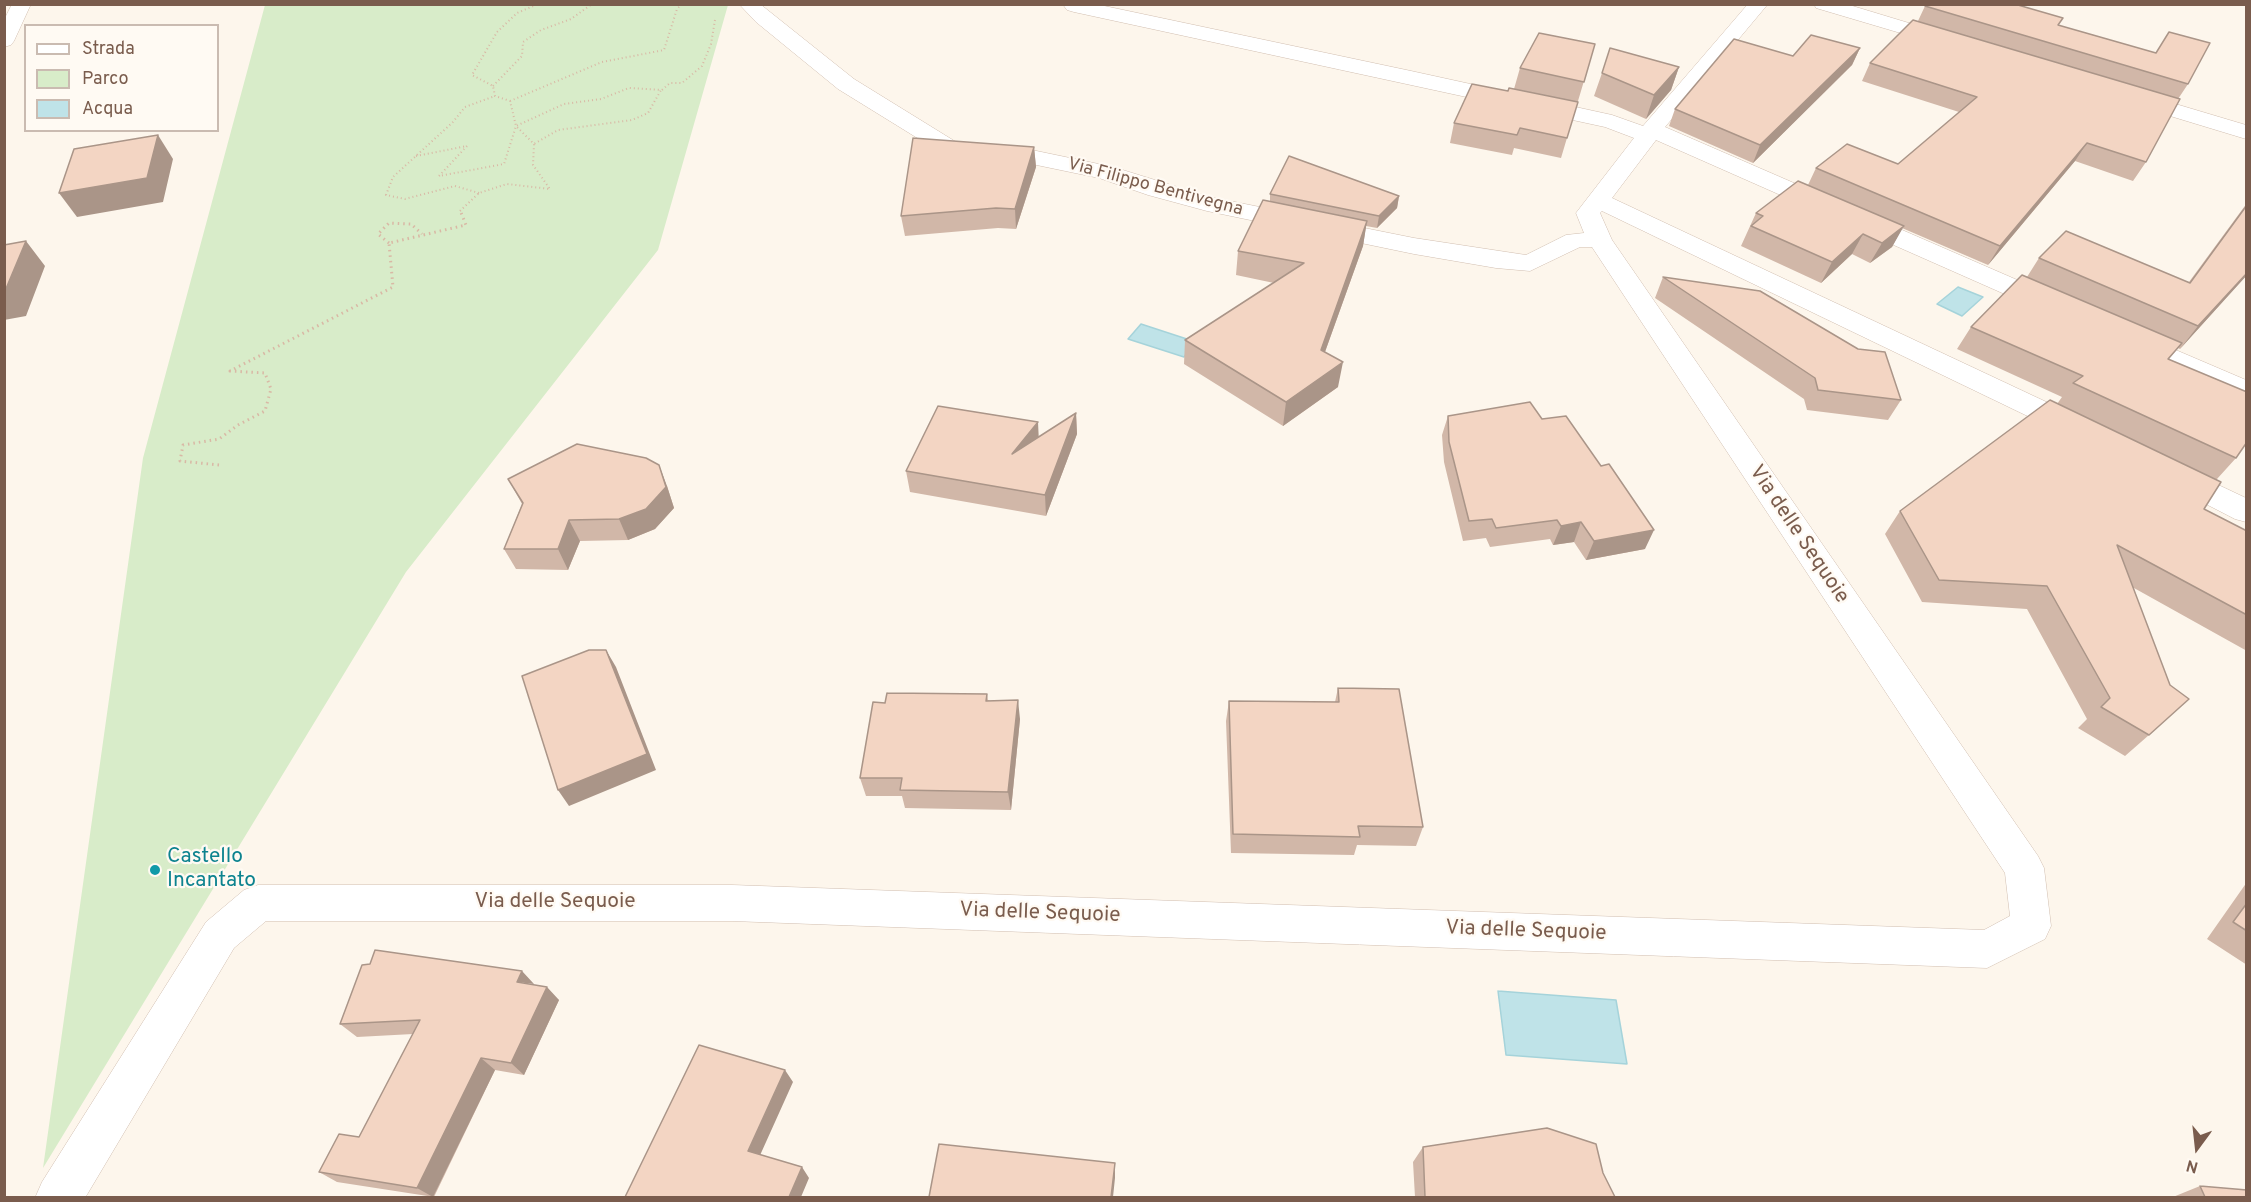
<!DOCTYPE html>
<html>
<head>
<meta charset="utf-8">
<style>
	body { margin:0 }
	#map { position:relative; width:2251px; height:1202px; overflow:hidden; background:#fdf6ec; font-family:Overpass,sans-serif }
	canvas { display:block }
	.frame { position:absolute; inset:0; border:6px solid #7a5c4d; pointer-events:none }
	.legend { position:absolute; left:24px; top:24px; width:195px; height:108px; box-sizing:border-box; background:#fffaf3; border:2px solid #cabbb1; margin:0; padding:8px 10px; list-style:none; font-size:18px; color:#7a5c4d }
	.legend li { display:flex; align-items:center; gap:12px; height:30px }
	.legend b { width:30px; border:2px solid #cabbb1 }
	.north { position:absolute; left:2167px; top:1118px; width:60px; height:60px; -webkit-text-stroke:4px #fffaf3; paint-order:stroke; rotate:195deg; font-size:16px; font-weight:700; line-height:24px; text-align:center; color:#7a5c4d }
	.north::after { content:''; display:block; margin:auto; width:21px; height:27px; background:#7a5c4d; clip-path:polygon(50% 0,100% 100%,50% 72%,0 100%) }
</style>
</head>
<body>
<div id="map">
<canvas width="2251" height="1202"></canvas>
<div class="frame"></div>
<ul class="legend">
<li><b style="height:8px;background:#fff"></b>Strada</li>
<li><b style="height:16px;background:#d8ecc9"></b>Parco</li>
<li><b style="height:16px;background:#bfe3e8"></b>Acqua</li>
</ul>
<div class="north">N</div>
</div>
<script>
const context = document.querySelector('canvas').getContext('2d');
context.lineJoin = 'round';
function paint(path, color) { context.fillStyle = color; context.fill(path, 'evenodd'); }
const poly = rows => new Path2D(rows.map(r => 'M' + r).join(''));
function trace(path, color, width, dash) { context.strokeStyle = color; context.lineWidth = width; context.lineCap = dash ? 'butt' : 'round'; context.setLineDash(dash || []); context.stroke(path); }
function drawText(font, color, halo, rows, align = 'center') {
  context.font = font + ' Overpass,sans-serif'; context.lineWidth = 4.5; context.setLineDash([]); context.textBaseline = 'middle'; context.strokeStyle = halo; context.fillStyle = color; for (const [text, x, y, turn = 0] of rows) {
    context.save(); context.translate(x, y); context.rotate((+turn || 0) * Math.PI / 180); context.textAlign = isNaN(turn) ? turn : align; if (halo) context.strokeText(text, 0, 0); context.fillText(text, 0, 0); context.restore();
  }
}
const green = poly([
	[265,5,728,5,658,250,406,572,43,1168,143,458]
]);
const water = poly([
	[1958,287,1983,297,1962,316,1937,304,1958,287],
	[1141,324,1196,342,1184,357,1128,339,1141,324],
	[1498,991,1616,1000,1627,1064,1506,1055,1498,991]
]);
const pathFar1 = poly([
	[493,86,522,56,523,42,541,30,571,19,592,4],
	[662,90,670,83,682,83,702,66,711,44,715,20],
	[510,101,602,62,664,50,677,9,682,4],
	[416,156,467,146,439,176,504,164,516,126,564,104,601,99,629,88,661,90,648,113,632,120,558,130,534,144],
	[479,193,455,186,405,199,386,195,393,177,453,122,465,107,495,96],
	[460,211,479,193,507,184,550,189,533,165,534,144,516,126,510,101,495,96,493,86,472,75,497,32,517,13,538,4]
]);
const path = poly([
	[389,243,378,234,389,223,411,224,422,234],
	[219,465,180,461,183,445,219,439,238,425,265,411,271,389,265,373,230,371,393,287,389,243,466,225,460,210]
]);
const lane = poly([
	[12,4,31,4,14,41,11,45,4,47,4,20,12,4]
]);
const street = poly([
	[739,4,760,4,854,79,956,142,973,148,1027,149,1113,167,1210,197,1414,238,1526,255,1566,235,1584,233,1576,213,1634,138,1605,127,1074,12,1067,10,1064,6,1095,4,1411,71,1612,115,1643,126,1748,4,1768,4,1665,127,2061,299,2065,305,2061,311,2052,313,2043,311,1656,140,1612,198,2089,422,2094,429,2089,436,2079,439,2069,436,1602,211,1600,213,1612,240,2038,856,2044,868,2051,926,2045,939,1987,968,732,921,266,921,234,948,85,1198,35,1198,42,1182,206,922,244,890,258,885,732,885,1984,930,2010,916,2005,873,1592,247,1580,247,1530,271,1496,268,1414,254,1207,211,1148,195,1099,178,1027,163,962,160,940,152,838,89,756,22,739,4],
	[1814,4,1846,4,1955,37,1958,41,1955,45,1948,47,1941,45,1816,8,1814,4],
	[2132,91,2246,125,2246,139,2124,102,2121,97,2124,92,2132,91],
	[2129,330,2246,380,2246,400,2236,398,2119,345,2115,339,2119,333,2129,330],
	[2174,464,2246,498,2246,522,2235,519,2163,482,2159,475,2163,468,2174,464]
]);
const wall = poly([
	[2023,4,2022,6,2059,26,2188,84,2178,99,2146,162,2133,181,2075,161,1988,265,1902,228,1892,247,1870,263,1852,254,1821,283,1741,246,1756,213,1808,185,1816,168,1898,164,1959,112,1862,81,1870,63,1918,21,1925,6],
	[1595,44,1561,158,1514,148,1512,155,1450,143,1454,123,1508,91,1514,89,1520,68],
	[1860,48,1852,65,1753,163,1669,126,1675,109,1793,56],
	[1679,67,1671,90,1646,119,1594,96,1602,73],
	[1034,147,1036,167,1016,229,998,228,905,236,901,216],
	[1270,194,1399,196,1397,208,1377,228,1366,226,1363,246,1325,352,1338,387,1283,426,1184,364,1185,340,1274,283,1236,275,1238,251,1270,202],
	[2247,203,2247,275,2180,349,2178,348,2169,359,2236,458,2217,479,2204,509,2247,531,2247,651,2134,588,2149,735,2125,756,2078,728,2087,719,2027,609,1922,602,1885,534,1900,511,2057,404,2062,397,1957,349,1971,327,2027,277,2039,258,2189,282],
	[1663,277,1901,400,1888,420,1807,410,1804,399,1655,298],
	[1076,413,1077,434,1046,516,910,492,906,471,1039,437],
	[1448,416,1542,419,1645,549,1586,560,1574,542,1553,545,1550,539,1490,547,1486,538,1463,541,1444,462,1442,435],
	[508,479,667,486,674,508,655,529,628,540,580,541,568,570,516,569,504,549,522,504],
	[1338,688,1423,827,1416,846,1357,845,1354,855,1231,853,1226,721,1229,701,1335,702],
	[987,694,988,700,1020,719,1011,810,905,808,902,796,866,796,860,778,885,703],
	[2247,882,2247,965,2207,939],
	[534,985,559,1000,524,1075,495,1070,434,1197,337,1182,319,1172,359,1137,413,1034,357,1037,340,1024],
	[1423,1147,1603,1173,1615,1197,1415,1197,1413,1162],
	[2200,1186,2247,1197,2173,1197]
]);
const shadedWall = poly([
	[1860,48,1852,65,1753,163,1760,145],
	[1679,67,1671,90,1646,119,1654,95],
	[158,135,173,159,163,202,77,217,59,193],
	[2087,143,2075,161,1988,265,2000,246],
	[1034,147,1036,167,1016,229,1015,209],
	[1399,196,1397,208,1377,228,1379,216],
	[1367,221,1363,246,1317,374,1321,350],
	[1904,226,1892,247,1870,263,1882,243],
	[1863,234,1852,254,1821,283,1832,262],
	[26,241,45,266,26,316,4,320,4,291],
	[2247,273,2247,275,2180,349,2198,326],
	[1343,362,1338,387,1283,426,1286,402],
	[1076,413,1077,434,1046,516,1045,495],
	[1038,422,1039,443,1012,454],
	[659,465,667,486,674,508,655,529,628,540,619,519],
	[569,520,580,541,568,570,558,549],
	[1581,522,1574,542,1553,545,1561,526],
	[1654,530,1645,549,1586,560,1594,541],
	[606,650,616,667,656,770,569,806,558,790],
	[1018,700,1020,719,1011,810,1008,792],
	[522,971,534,984,517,982],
	[547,987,559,1000,524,1075,511,1063],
	[481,1058,495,1070,433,1197,417,1188],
	[785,1070,793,1082,757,1162,748,1151],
	[1115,1163,1115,1178,1113,1197,1111,1197],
	[802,1167,809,1178,801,1197,789,1197]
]);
const building = poly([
	[1927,4,2018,4,2018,5,2063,18,2058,25,2156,53,2169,32,2210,43,2188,84,1925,6,1927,4],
	[1913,20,2180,99,2146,162,2087,143,2000,246,1816,168,1847,144,1898,164,1977,97,1870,63,1913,20],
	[1539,33,1595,44,1584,82,1520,68,1539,33],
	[1811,35,1860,48,1760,145,1675,109,1734,39,1793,56,1811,35],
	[1610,48,1679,67,1654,95,1602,73,1610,48],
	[1472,84,1508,91,1509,88,1578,102,1567,138,1520,128,1517,135,1454,123,1472,84],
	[158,135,147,178,59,193,74,149,158,135],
	[913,138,1034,147,1015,209,996,208,901,216,913,138],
	[1289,156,1399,196,1379,216,1270,194,1289,156],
	[1798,181,1904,226,1882,243,1863,234,1832,262,1751,226,1763,216,1756,213,1798,181],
	[1263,200,1367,221,1321,350,1343,362,1286,402,1185,340,1304,263,1238,251,1263,200],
	[2247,205,2247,273,2198,326,2039,258,2066,231,2190,283,2247,205],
	[26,241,5,291,4,291,4,245,26,241],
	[2022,275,2182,343,2168,359,2247,392,2247,442,2236,458,2073,383,2083,376,1971,327,2022,275],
	[1663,277,1760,291,1858,349,1885,352,1901,400,1818,390,1815,378,1663,277],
	[2050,400,2221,482,2204,509,2247,531,2247,615,2117,545,2170,685,2189,699,2149,735,2101,707,2110,698,2047,586,1939,580,1900,511,2050,400],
	[1530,402,1542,419,1566,416,1601,466,1609,464,1654,530,1594,541,1581,522,1561,526,1557,520,1496,528,1492,519,1469,521,1449,442,1448,416,1530,402],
	[938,406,1038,422,1012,454,1076,413,1045,495,906,471,938,406],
	[577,444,646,458,659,465,666,487,646,509,619,519,569,520,558,549,504,549,523,503,508,479,577,444],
	[589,650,606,650,647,754,558,790,522,676,589,650],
	[1338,688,1399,689,1423,827,1358,826,1360,837,1233,834,1229,701,1339,702,1338,688],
	[887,693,987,694,986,701,1018,700,1008,792,900,790,902,778,860,778,873,702,885,703,887,693],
	[2247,903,2247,931,2233,922,2247,903],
	[375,950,522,971,517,982,547,987,511,1063,481,1058,417,1188,319,1172,339,1134,359,1137,420,1020,340,1024,362,965,370,964,375,950],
	[699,1045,785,1070,748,1151,802,1167,789,1197,625,1197,699,1045],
	[1547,1128,1596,1144,1603,1173,1615,1197,1425,1197,1423,1147,1547,1128],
	[939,1144,1115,1163,1111,1197,929,1197,939,1144],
	[2200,1186,2247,1190,2247,1197,2205,1197,2200,1186]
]);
const markers = [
	[155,870,6,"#0f9aa8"]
];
const farStreetnames = [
	["Via Filippo Bentivegna",1155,188,15]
];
const streetNames = [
	["Via delle Sequoie",1798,535,56],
	["Via delle Sequoie",555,903],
	["Via delle Sequoie",1040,914,2],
	["Via delle Sequoie",1526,932,2]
];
const cultureNames = [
	["Castello",167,858],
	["Incantato",167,882]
];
paint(green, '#d8ecc9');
paint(water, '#bfe3e8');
trace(water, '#a5d3da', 1.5);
trace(lane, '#d1beb0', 1);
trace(street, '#d1beb0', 1);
trace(pathFar1, '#d9b8a5', 2, [1, 3]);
trace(path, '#d9b8a5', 3, [1.5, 4]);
paint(lane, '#fff');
paint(street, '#fff');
paint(wall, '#d1b7a8');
paint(shadedWall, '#aa9588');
paint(building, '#f3d5c3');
trace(building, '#aa9588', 1.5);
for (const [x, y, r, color] of markers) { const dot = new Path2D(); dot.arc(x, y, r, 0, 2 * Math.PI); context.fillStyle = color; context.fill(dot); trace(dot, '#fffaf3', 2); }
drawText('18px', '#7a5c4d', '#fffaf3', farStreetnames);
drawText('21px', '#7a5c4d', '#fffaf3', streetNames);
drawText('21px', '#0d838f', '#fffaf3', cultureNames, 'left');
</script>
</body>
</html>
